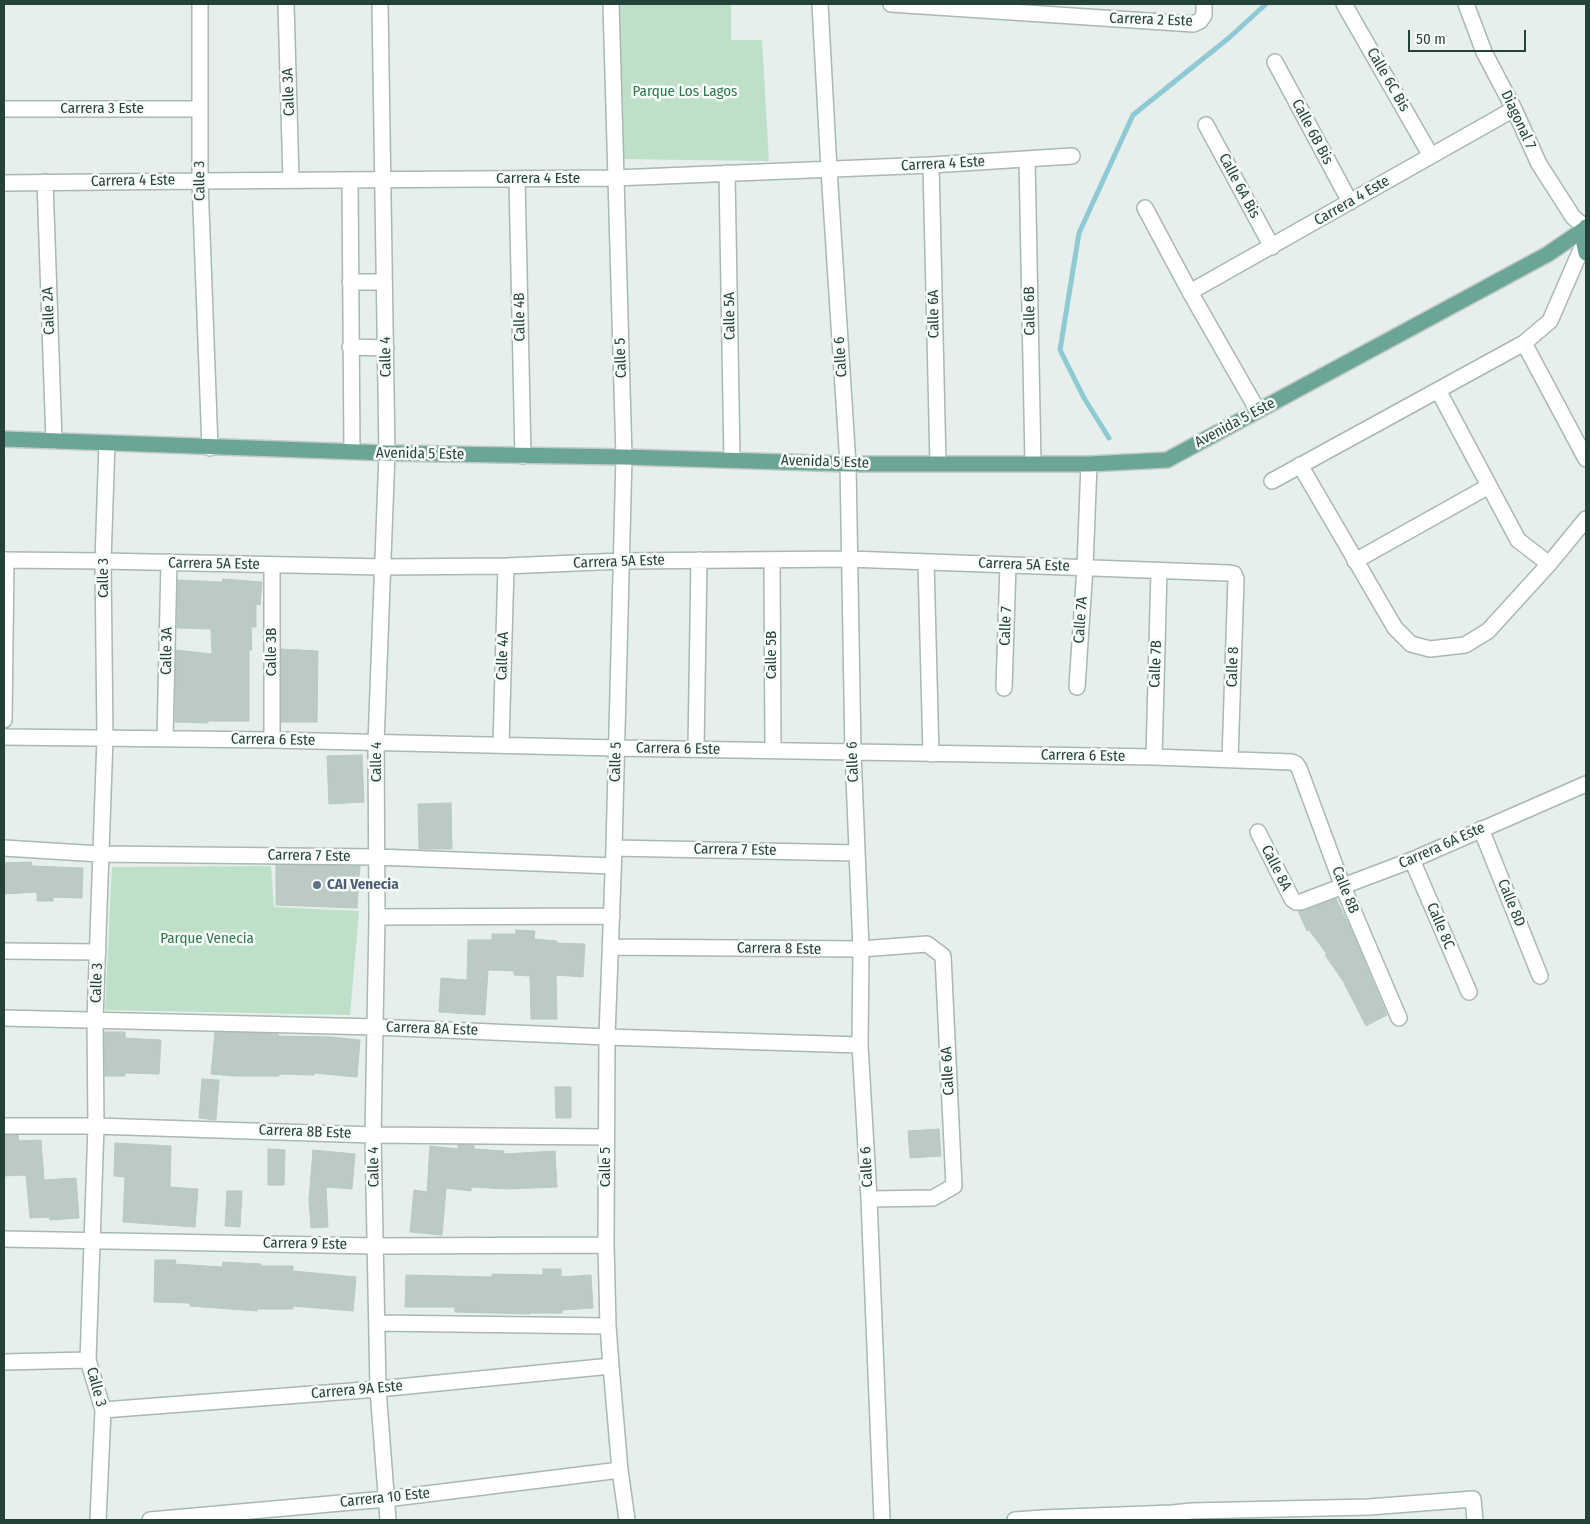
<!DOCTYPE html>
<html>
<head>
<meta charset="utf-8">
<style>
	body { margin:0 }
	#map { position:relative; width:1590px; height:1524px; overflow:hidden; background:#e6efeb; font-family:"Fira Sans Condensed",sans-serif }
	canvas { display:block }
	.frame { position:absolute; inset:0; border:5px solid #24423a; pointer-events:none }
	.scale { position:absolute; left:1408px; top:30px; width:118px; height:22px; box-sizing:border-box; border:2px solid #24423a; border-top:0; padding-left:6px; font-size:15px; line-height:18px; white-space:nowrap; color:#24423a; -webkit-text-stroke:4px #f7fbf9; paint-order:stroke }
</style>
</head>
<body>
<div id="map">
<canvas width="1590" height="1524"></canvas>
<div class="frame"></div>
<div class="scale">50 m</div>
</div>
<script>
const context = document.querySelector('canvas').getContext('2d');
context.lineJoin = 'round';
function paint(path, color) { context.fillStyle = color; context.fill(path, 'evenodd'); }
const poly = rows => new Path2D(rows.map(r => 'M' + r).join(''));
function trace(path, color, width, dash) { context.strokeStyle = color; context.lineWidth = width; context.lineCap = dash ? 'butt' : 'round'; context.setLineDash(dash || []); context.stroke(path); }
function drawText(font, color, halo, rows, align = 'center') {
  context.font = font + ' "Fira Sans Condensed",sans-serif'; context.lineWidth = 5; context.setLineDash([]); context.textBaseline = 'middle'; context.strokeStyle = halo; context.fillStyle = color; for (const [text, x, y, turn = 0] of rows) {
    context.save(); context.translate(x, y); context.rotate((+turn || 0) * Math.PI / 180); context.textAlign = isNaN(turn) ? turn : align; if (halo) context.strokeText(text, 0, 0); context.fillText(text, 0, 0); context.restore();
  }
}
const green = poly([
	[615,4,731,4,731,40,762,40,769,161,618,159],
	[271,866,274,907,359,911,350,1015,105,1010,112,867]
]);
const stream = poly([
	[1109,438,1084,398,1060,350,1079,233,1133,115,1230,37,1266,4]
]);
const building = poly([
	[223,579,262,582,260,605,256,604,256,627,251,627,252,650,249,650,249,721,208,721,208,723,175,722,176,650,212,654,211,629,177,628,178,580,222,582,223,579],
	[281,649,318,651,317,722,281,722,281,649],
	[362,755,364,802,329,804,327,756,362,755],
	[451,803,452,849,419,849,418,804,451,803],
	[31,862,32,866,83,868,82,898,53,897,53,901,37,901,37,892,4,894,4,863,31,862],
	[276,865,360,866,357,908,276,905,276,865],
	[1336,899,1350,927,1387,1015,1366,1026,1343,981,1325,955,1327,954,1309,930,1307,931,1298,911,1304,911,1336,899],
	[516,930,535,931,534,939,557,941,556,943,585,944,583,977,556,975,557,1019,531,1019,530,976,514,975,514,971,488,970,485,1015,439,1012,441,978,467,980,468,940,492,940,492,934,516,934,516,930],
	[104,1032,125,1032,125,1038,161,1040,159,1074,125,1073,125,1076,105,1076,104,1032],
	[215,1032,278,1034,279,1036,331,1037,360,1040,357,1077,314,1073,314,1075,279,1074,279,1076,236,1076,211,1074,215,1032],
	[202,1079,219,1080,216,1120,199,1118,202,1079],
	[555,1087,571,1087,571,1118,556,1118,555,1087],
	[939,1129,941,1156,910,1158,908,1131,939,1129],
	[4,1135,18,1135,19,1141,41,1140,44,1180,76,1178,79,1218,50,1220,49,1217,30,1218,26,1175,4,1176,4,1135],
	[115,1143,171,1146,170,1187,198,1189,195,1227,123,1222,125,1177,114,1176,115,1143],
	[458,1145,474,1145,474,1149,504,1151,504,1154,555,1151,557,1187,508,1189,471,1187,471,1191,446,1188,442,1235,410,1232,414,1190,427,1192,430,1146,458,1149,458,1145],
	[268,1149,285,1150,284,1185,268,1185,268,1149],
	[313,1150,355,1154,352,1189,326,1187,328,1227,311,1228,309,1200,313,1150],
	[227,1191,242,1191,240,1227,225,1226,227,1191],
	[155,1260,176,1260,175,1264,222,1267,223,1262,261,1264,261,1266,293,1266,293,1271,356,1277,353,1311,293,1306,293,1309,257,1309,257,1311,190,1306,190,1303,154,1302,155,1260],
	[543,1269,561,1269,561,1277,591,1275,593,1308,562,1310,562,1313,529,1313,529,1314,455,1312,455,1307,405,1307,406,1275,492,1277,492,1274,543,1275,543,1269]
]);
const minor = poly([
	[200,4,200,181,210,448],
	[286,4,291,180],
	[380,4,387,453,376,743,377,917,373,1135,378,1389,388,1520],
	[611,4,624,457,614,848,607,1037,606,1245,608,1326,611,1366,620,1470,627,1520],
	[820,4,829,170,848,464,853,752,861,949,860,1045,869,1199,882,1520],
	[891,4,1193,24,1200,21,1204,15,1204,4],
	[1344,4,1431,156],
	[1466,4,1484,52,1514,109,1539,164,1573,217,1586,228],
	[1275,62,1350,202],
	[4,109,200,109],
	[1206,125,1272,247],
	[1027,159,1033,463],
	[931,165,938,463],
	[727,173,732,459],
	[517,179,523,456],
	[350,180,352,451],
	[45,182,54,441],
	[4,183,200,181,615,178,931,165,1072,156],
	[1145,208,1190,292,1258,411],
	[350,282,384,282],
	[1190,292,1514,109],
	[1524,343,1586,459],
	[350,347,386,348],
	[1438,390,1518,540,1549,564],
	[1300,465,1395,628,1411,644,1430,649,1465,645,1488,631,1549,564,1586,519],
	[1272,481,1524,343,1550,321,1583,245],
	[4,560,103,561,383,567,506,566,621,561,849,559,1228,573,1234,574,1236,579,1230,759],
	[772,561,773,750],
	[1355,561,1489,486],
	[926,562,931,754],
	[272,565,272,740],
	[1077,687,1085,567,1089,464],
	[1004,688,1008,565],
	[4,720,6,560],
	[4,737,272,740,616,748,1154,757,1292,762,1296,764,1299,768,1343,887,1399,1018],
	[165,739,169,562],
	[501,745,506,566],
	[696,749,699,560],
	[1154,757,1159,571],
	[1481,829,1540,976],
	[1258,832,1292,899,1296,902,1301,902,1412,860,1586,784],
	[4,848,100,854,377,857,613,866],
	[614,848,857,853],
	[1412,860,1469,992],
	[377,917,612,916],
	[611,947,861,949,927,944,943,956,954,1186,933,1198,869,1199],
	[4,951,98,952],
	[4,1018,376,1027,607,1037,860,1045],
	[4,1126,96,1126,373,1135,606,1137],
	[4,1239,375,1246,606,1245],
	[378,1323,608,1326],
	[4,1362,88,1360],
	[103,1410,378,1389,611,1366],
	[98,1520,103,1410,88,1360,96,1126,95,1020,105,738,103,561,107,443],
	[150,1520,386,1499,620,1470],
	[1015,1520,1042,1518,1172,1513,1192,1511,1369,1507,1473,1499,1475,1520]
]);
const major = poly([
	[1586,227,1583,239,1586,253],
	[4,439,387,453,624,457,848,464,1089,464,1167,460,1548,254,1586,228]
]);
const markers = [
	[317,885,5,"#5c6f8a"]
];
const streetNames = [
	["Carrera 2 Este",1151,20,2],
	["Calle 6C Bis",1388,80,60],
	["Calle 3A",289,92,-92],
	["Carrera 3 Este",102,109],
	["Diagonal 7",1518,120,65],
	["Calle 6B Bis",1312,132,62],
	["Carrera 4 Este",943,164,-3],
	["Carrera 4 Este",538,179],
	["Carrera 4 Este",133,181,-1],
	["Calle 3",200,181,-91],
	["Calle 6A Bis",1239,186,62],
	["Carrera 4 Este",1352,201,-30],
	["Calle 2A",49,311,-92],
	["Calle 6B",1030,311,-91],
	["Calle 6A",934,314,-91],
	["Calle 5A",730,316,-91],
	["Calle 4B",520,317,-91],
	["Calle 4",386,357,-91],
	["Calle 6",841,357,-94],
	["Calle 5",621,358,-92],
	["Avenida 5 Este",1235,423,-28],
	["Avenida 5 Este",420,454,1],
	["Avenida 5 Este",825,462,2],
	["Carrera 5A Este",619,562,-2],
	["Carrera 5A Este",214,564,1],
	["Carrera 5A Este",1024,565,2],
	["Calle 3",104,578,-90],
	["Calle 7A",1081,620,-86],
	["Calle 7",1006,626,-88],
	["Calle 3A",167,651,-89],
	["Calle 3B",272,652,-90],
	["Calle 5B",772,655,-90],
	["Calle 4A",503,656,-88],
	["Calle 7B",1156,664,-88],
	["Calle 8",1233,667,-88],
	["Carrera 6 Este",273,740,1],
	["Carrera 6 Este",678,749,1],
	["Carrera 6 Este",1083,756,1],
	["Calle 4",377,762,-90],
	["Calle 5",616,762,-89],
	["Calle 6",853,762,-92],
	["Carrera 6A Este",1442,846,-24],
	["Carrera 7 Este",735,850,1],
	["Carrera 7 Este",309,856,1],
	["Calle 8A",1276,868,63],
	["Calle 8B",1345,890,68],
	["Calle 8D",1511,903,68],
	["Calle 8C",1440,926,67],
	["Carrera 8 Este",779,949,1],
	["Calle 3",97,983,-88],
	["Carrera 8A Este",432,1029,2],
	["Calle 6A",948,1071,-93],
	["Carrera 8B Este",305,1132,2],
	["Calle 4",374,1167,-91],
	["Calle 5",606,1167,-90],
	["Calle 6",867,1167,-93],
	["Carrera 9 Este",305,1244,1],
	["Calle 3",96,1387,75],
	["Carrera 9A Este",357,1390,-5],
	["Carrera 10 Este",385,1498,-6]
];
const parkNames = [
	["Parque Los Lagos",685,92],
	["Parque Venecia",207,939]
];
const serviceNames = [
	["CAI Venecia",327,885]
];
paint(green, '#bfe0c8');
trace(stream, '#8ec9d4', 5);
paint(building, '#bbcac4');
trace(building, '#b8c9c2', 1);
trace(minor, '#a8b8b2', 18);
trace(major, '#c2cac8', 18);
trace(minor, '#fff', 15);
trace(major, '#6aa596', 15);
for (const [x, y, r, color] of markers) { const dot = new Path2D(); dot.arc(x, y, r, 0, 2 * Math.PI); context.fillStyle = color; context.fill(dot); trace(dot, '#f7fbf9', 2); }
drawText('15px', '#24423a', '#f7fbf9', streetNames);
drawText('15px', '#2d7a4b', '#f7fbf9', parkNames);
drawText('bold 15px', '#4e5e75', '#f7fbf9', serviceNames, 'left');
</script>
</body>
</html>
